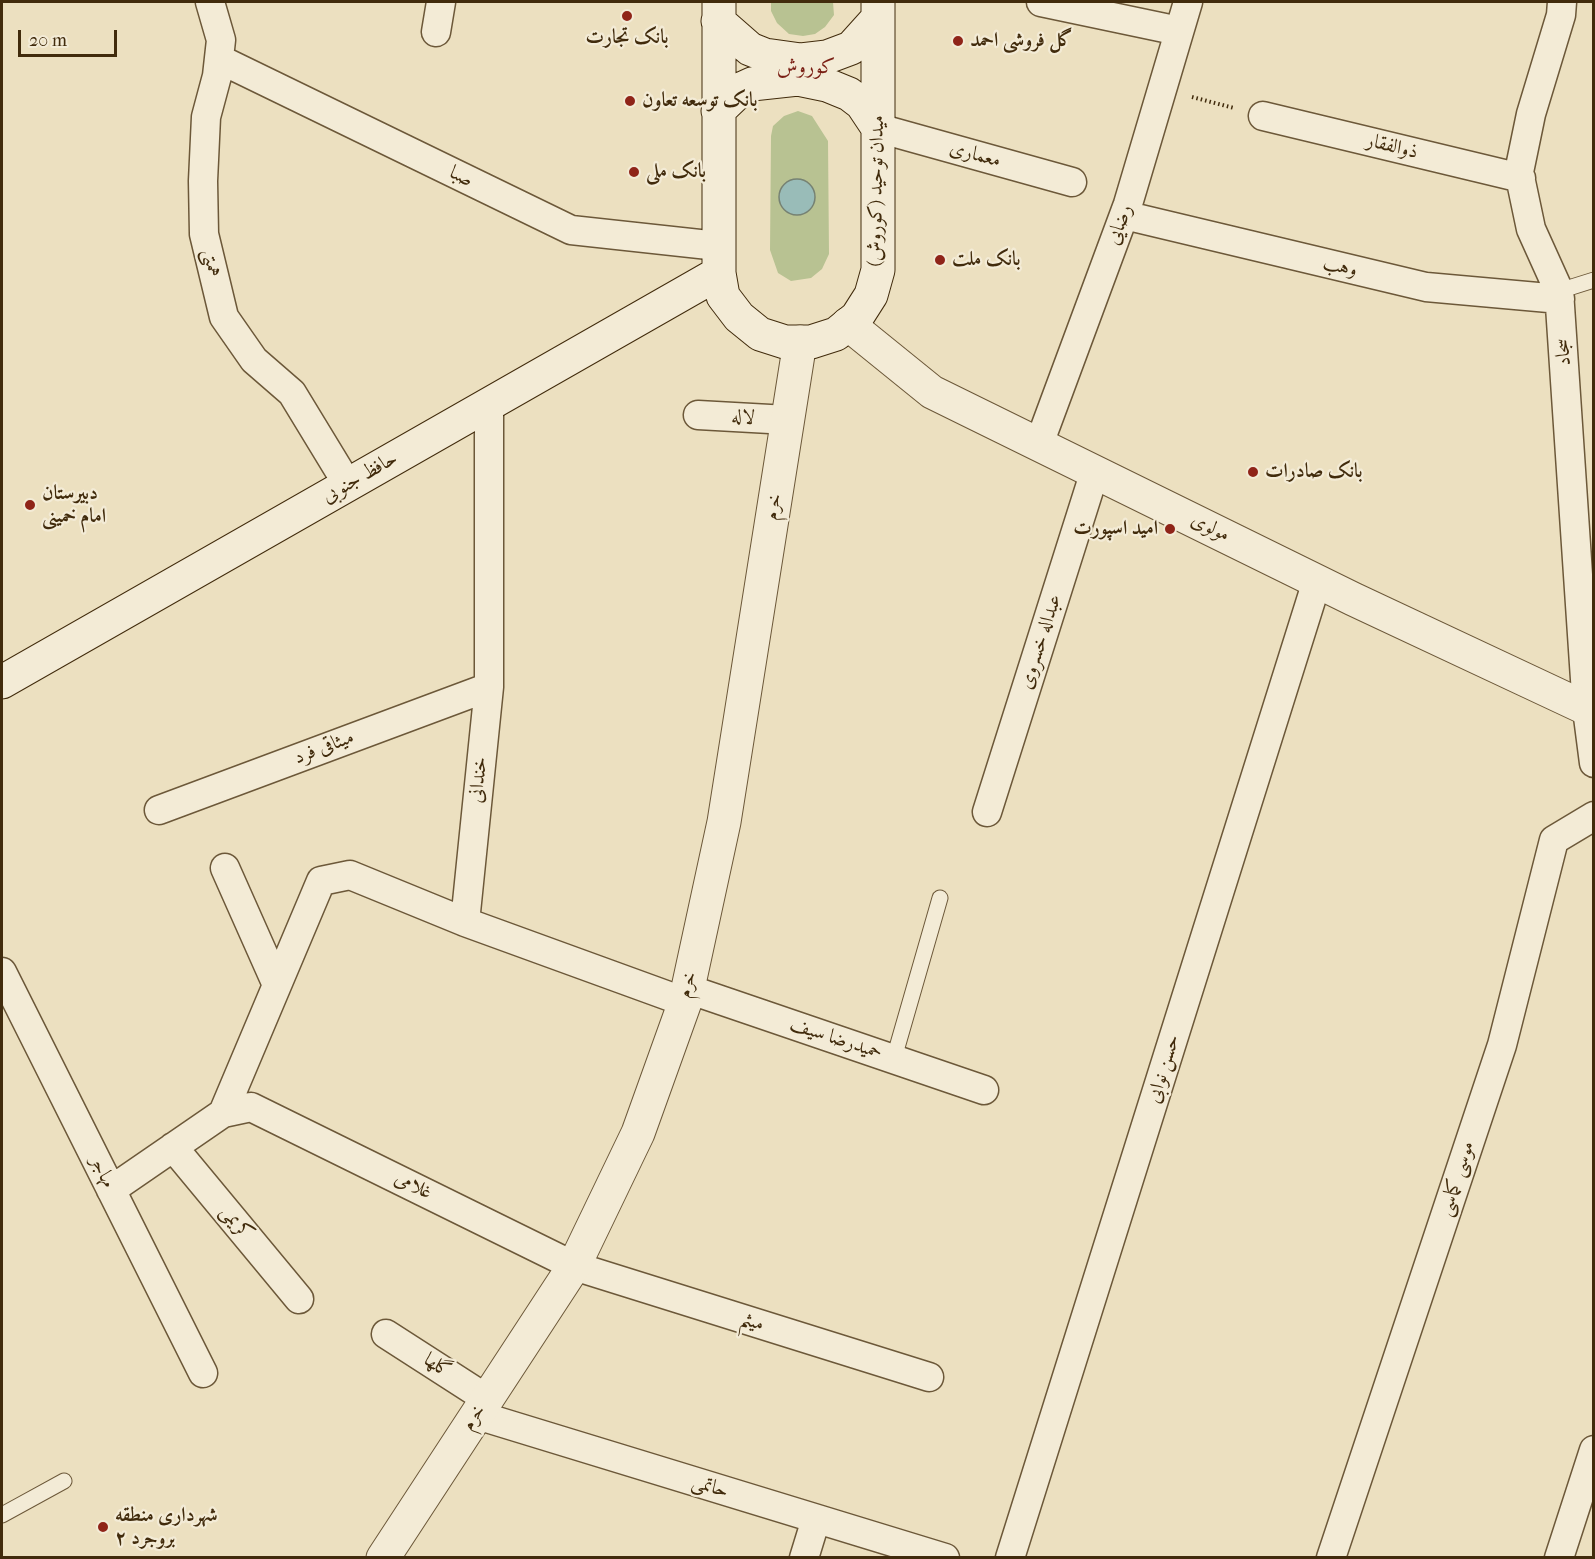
<!DOCTYPE html>
<html>
<head>
<meta charset="utf-8">
<style>
	body { margin:0 }
	#map { position:relative; width:1595px; height:1559px; overflow:hidden; background:#ece0c0; font-family:"IM FELL French Canon",serif }
	canvas { display:block }
	.frame { position:absolute; inset:0; border:3px solid #412b0c; pointer-events:none }
	.scale { position:absolute; left:18px; top:30px; width:99px; height:27px; box-sizing:border-box; border:3px solid #412b0c; border-top:0; padding-left:8px; font-size:18px; line-height:21px; white-space:nowrap; color:#412b0c; -webkit-text-stroke:4px #f3ebd6; paint-order:stroke }
</style>
</head>
<body>
<div id="map">
<canvas width="1595" height="1559"></canvas>
<div class="frame"></div>
<div class="scale">20 m</div>
</div>
<script>
const context = document.querySelector('canvas').getContext('2d');
context.lineJoin = 'round';
function paint(path, color) { context.fillStyle = color; context.fill(path, 'evenodd'); }
const poly = rows => new Path2D(rows.map(r => 'M' + r).join(''));
function trace(path, color, width, dash) { context.strokeStyle = color; context.lineWidth = width; context.lineCap = dash ? 'butt' : 'round'; context.setLineDash(dash || []); context.stroke(path); }
function drawText(font, color, halo, rows, align = 'center') {
  context.font = font + ' "IM FELL French Canon",Amiri,serif'; context.lineWidth = 4.5; context.setLineDash([]); context.textBaseline = 'middle'; context.strokeStyle = halo; context.fillStyle = color; for (const [text, x, y, turn = 0] of rows) {
    context.save(); context.translate(x, y); context.rotate((+turn || 0) * Math.PI / 180); context.textAlign = isNaN(turn) ? turn : align; if (halo) context.strokeText(text, 0, 0); context.fillText(text, 0, 0); context.restore();
  }
}
const green = poly([
	[771,2,833,2,834,15,825,27,815,34,803,36,789,34,777,23,771,11],
	[798,111,812,116,828,141,829,254,822,269,811,278,791,281,778,273,770,250,771,136,773,126,784,116]
]);
const water = poly([
	'779 197a18 18 0 1 1 36 0a18 18 0 1 1-36 0Z'
]);
const path = poly([
	[1192,97,1234,108]
]);
const service = poly([
	[1559,291,1594,280],
	[894,1058,940,898],
	[2,1515,64,1481]
]);
const minor = poly([
	[210,2,221,40,217,76,206,117,203,181,204,234,224,317,254,360,292,393,348,485],
	[1041,2,1179,31],
	[1562,2,1561,15,1531,114,1519,172,1531,229,1559,291,1587,709,1594,763],
	[436,32,441,2],
	[219,59,571,230,718,246],
	[1263,116,1521,178],
	[878,128,1072,182],
	[1124,215,1426,287,1560,299],
	[698,415,788,420],
	[1039,444,1128,204,1188,2],
	[159,810,489,687],
	[987,812,1095,471],
	[225,868,277,985],
	[465,922,489,687,489,404],
	[2,972,203,1373],
	[688,989,984,1090],
	[223,1113,321,881,350,875,465,922,685,1002],
	[173,1147,299,1299],
	[111,1190,223,1113,251,1107,574,1266,929,1377],
	[386,1334,487,1399],
	[477,1415,945,1558],
	[804,1558,816,1519],
	[1010,1558,1317,581],
	[1331,1558,1502,1045,1554,840,1594,816],
	[1559,1558,1594,1450]
]);
const tertiary = poly([
	[848,324,932,392,1353,599,1594,712],
	[383,1558,574,1266,638,1133,685,1002,724,822,800,342]
]);
const secondary = poly([
	[719,2,719,273,723,296,739,317,760,334,785,342,811,342,836,334,857,317,871,295,878,270,878,2],
	[718,21,750,49,765,55,801,60,827,57,851,48,878,18],
	[718,111,741,89,752,84,798,79,827,85,849,94,862,104,878,128],
	[2,682,719,273]
]);
const markers = [
	[627,16,6,"#8f2418"],
	[958,41,6,"#8f2418"],
	[630,101,6,"#8f2418"],
	[634,172,6,"#8f2418"],
	[940,260,6,"#8f2418"],
	[1253,472,6,"#8f2418"],
	[30,505,6,"#8f2418"],
	[1170,529,6,"#8f2418"],
	[103,1527,6,"#8f2418"]
];
const poiNames = [
	["بانک تجارت",627,38,"center"],
	["گل فروشی احمد",970,41],
	["بانک توسعه تعاون",642,101],
	["بانک ملی",646,172],
	["بانک ملت",952,260],
	["بانک صادرات",1265,472],
	["دبیرستان",42,494],
	["امام خمینی",42,517],
	["امید اسپورت",1158,529,"right"],
	["شهرداری منطقه",115,1516],
	["۲ بروجرد",115,1539]
];
const streetNames = [
	["ذوالفقار",1392,147,14],
	["معماری",975,155,15],
	["صبا",461,177,26],
	["میدان توحید (کوروش)",877,191,-89],
	["رضایی",1120,225,-70],
	["همتی",211,263,77],
	["وهب",1340,267,13],
	["سجاد",1564,352,-94],
	["لاله",743,418,3],
	["حافظ جنوبی",360,478,-30],
	["خرم",774,507,-81],
	["مولوی",1210,528,26],
	["عبداله خسروی",1041,642,-72],
	["میثاقی فرد",324,748,-21],
	["خندانی",479,780,-84],
	["خرم",688,985,-76],
	["حمیدرضا سیف",836,1039,18],
	["حسن نوابی",1164,1069,-73],
	["مهاجر",102,1172,63],
	["موسی کماسی",1457,1179,-72],
	["غلامی",413,1186,26],
	["کریمی",236,1223,50],
	["میثم",752,1322,17],
	["گلها",437,1366,33],
	["خرم",474,1418,-57],
	["حاتمی",710,1487,17]
];
const neighbourhoodNames = [
	["کوروش",806,68]
];
paint(green, '#b8c292');
paint(water, '#99bcb8');
trace(water, '#768273', 1.5);
trace(service, '#6c5839', 17);
trace(minor, '#6c5839', 31);
trace(tertiary, '#6c5839', 35);
trace(secondary, '#412b0c', 35);
trace(path, '#412b0c', 4, [1.5, 3]);
trace(service, '#f3ebd6', 15);
trace(minor, '#f3ebd6', 28);
trace(tertiary, '#f3ebd6', 33);
trace(secondary, '#f3ebd6', 33);
for (const [x, y, r, color] of markers) { const dot = new Path2D(); dot.arc(x, y, r, 0, 2 * Math.PI); context.fillStyle = color; context.fill(dot); trace(dot, '#f3ebd6', 2); }
drawText('bold 20px', '#412b0c', '#f3ebd6', poiNames, 'left');
drawText('20px', '#412b0c', '#f3ebd6', streetNames);
drawText('21px', '#7a1f14', '#f3ebd6', neighbourhoodNames);
</script>
</body>
</html>
